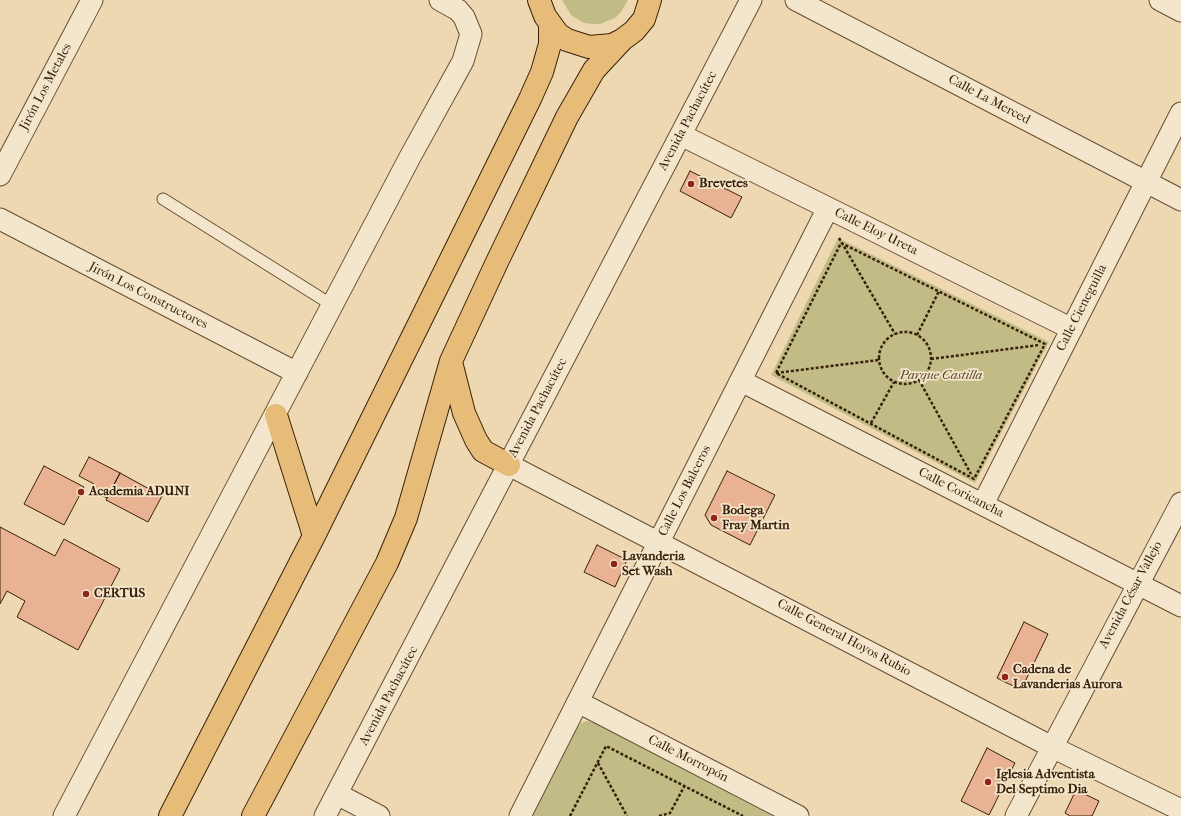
<!DOCTYPE html>
<html>
<head>
<meta charset="utf-8">
<style>
	body { margin:0 }
	canvas { display:block; background:#eed8b1 }
</style>
</head>
<body>
<canvas width="1181" height="816"></canvas>
<script>
const context = document.querySelector('canvas').getContext('2d');
context.lineJoin = 'round';
function paint(path, color) { context.fillStyle = color; context.fill(path, 'evenodd'); }
const poly = rows => new Path2D(rows.map(r => 'M' + r).join(''));
function trace(path, color, width, dash) { context.strokeStyle = color; context.lineWidth = width; context.lineCap = dash ? 'butt' : 'round'; context.setLineDash(dash || []); context.stroke(path); }
function drawText(font, color, halo, rows, align = 'center') {
  context.font = font + ' "IM FELL French Canon",serif'; context.lineWidth = 3.5; context.setLineDash([]); context.textBaseline = 'middle'; context.strokeStyle = halo; context.fillStyle = color; for (const [text, x, y, turn = 0] of rows) {
    context.save(); context.translate(x, y); context.rotate((+turn || 0) * Math.PI / 180); context.textAlign = isNaN(turn) ? turn : align; if (halo) context.strokeText(text, 0, 0); context.fillText(text, 0, 0); context.restore();
  }
}
const green = poly([
	[562,0,628,0,621,12,615,18,600,24,592,24,584,23,571,15],
	[838,238,1049,342,975,483,771,375],
	[588,721,594,723,773,816,532,816,575,731,581,723]
]);
const building = poly([
	[690,171,742,197,731,218,680,191,690,171],
	[89,457,120,473,107,498,91,490,94,484,79,476,89,457],
	[44,466,84,487,64,525,24,504,44,466],
	[727,471,775,495,750,545,711,525,705,515,727,471],
	[120,473,162,496,148,522,106,500,120,473],
	[0,527,55,556,64,539,120,569,78,650,17,617,25,601,7,591,0,604,0,527],
	[597,545,627,560,615,587,584,572,597,545],
	[1024,622,1048,634,1021,690,997,678,1024,622],
	[987,748,1015,763,989,815,961,801,987,748],
	[1076,790,1099,801,1092,816,1070,816,1065,813,1076,790]
]);
const path = poly([
	[839,238,895,334],
	[841,243,1045,344,974,479,776,373,841,243],
	'879 358a26 26 0 1 1 52 0a26 26 0 1 1-52 0Z',
	[917,335,939,291],
	[931,359,1039,345],
	[776,373,879,360],
	[919,380,971,474],
	[871,423,894,382],
	[598,763,627,816],
	[570,816,606,746,743,816],
	[659,816,670,813,685,785]
]);
const service = poly([
	[163,199,332,305]
]);
const minor = poly([
	[796,0,1181,200],
	[1160,0,1181,11],
	[681,135,1072,329],
	[0,175,92,0],
	[0,219,297,373],
	[741,381,1181,606],
	[509,465,1052,747,1181,810],
	[983,504,1181,113],
	[578,702,798,816],
	[337,794,379,816],
	[64,816,410,157,463,61,471,34,464,17,458,10,440,0],
	[325,816,751,0],
	[520,816,828,208],
	[1016,816,1181,503]
]);
const primary = poly([
	[539,0,545,16,558,34,567,40,589,47,612,45,622,40,634,31,644,19,650,0],
	[451,362,464,413,476,440,483,451,509,465],
	[276,415,314,536],
	[170,816,314,536,530,99,542,72,550,44,550,26],
	[253,816,387,563,406,518,451,361,497,262,567,117,594,70,622,40]
]);
const markers = [
	[691,184,4,"#8f2418"],
	[81,492,4,"#8f2418"],
	[714,518,4,"#8f2418"],
	[614,564,4,"#8f2418"],
	[86,594,4,"#8f2418"],
	[1005,677,4,"#8f2418"],
	[988,782,4,"#8f2418"]
];
const streetNames = [
	["Jirón Los Metales",46,87,-62],
	["Calle La Merced",989,100,28],
	["Avenida Pachacútec",688,121,-62],
	["Calle Eloy Ureta",876,232,26],
	["Jirón Los Constructores",148,296,27],
	["Calle Cieneguilla",1082,308,-63],
	["Avenida Pachacútec",538,408,-62],
	["Calle Los Balceros",685,491,-63],
	["Calle Coricancha",961,493,27],
	["Avenida César Vallejo",1131,595,-62],
	["Calle General Hoyos Rubio",844,638,28],
	["Avenida Pachacútec",389,696,-62],
	["Calle Morropón",688,759,27]
];
const poiNames = [
	["Brevetes",699,184],
	["Academia ADUNI",89,492],
	["Bodega",722,511],
	["Fray Martin",722,526],
	["Lavanderia",622,557],
	["Set Wash",622,572],
	["CERTUS",94,594],
	["Cadena de",1013,670],
	["Lavanderias Aurora",1013,685],
	["Iglesia Adventista",996,775],
	["Del Septimo Dia",996,790]
];
const parkNames = [
	["Parque Castilla",941,376]
];
paint(green, '#c1bc86');
paint(building, '#e9b292');
trace(building, '#39200b', 1);
trace(service, '#664e34', 13);
trace(minor, '#664e34', 23);
trace(primary, '#39200b', 24);
trace(path, '#39200b', 2.5, [3, 2]);
trace(service, '#f4e6cc', 11);
trace(minor, '#f4e6cc', 21);
trace(primary, '#e7bc78', 22);
for (const [x, y, r, color] of markers) { const dot = new Path2D(); dot.arc(x, y, r, 0, 2 * Math.PI); context.fillStyle = color; context.fill(dot); trace(dot, '#f4e6cc', 1.5); }
drawText('13px', '#39200b', '#f4e6cc', streetNames);
drawText('bold 13px', '#39200b', '#f4e6cc', poiNames, 'left');
drawText('italic 13px', '#5b472a', '#f4e6cc', parkNames);
</script>
</body>
</html>
